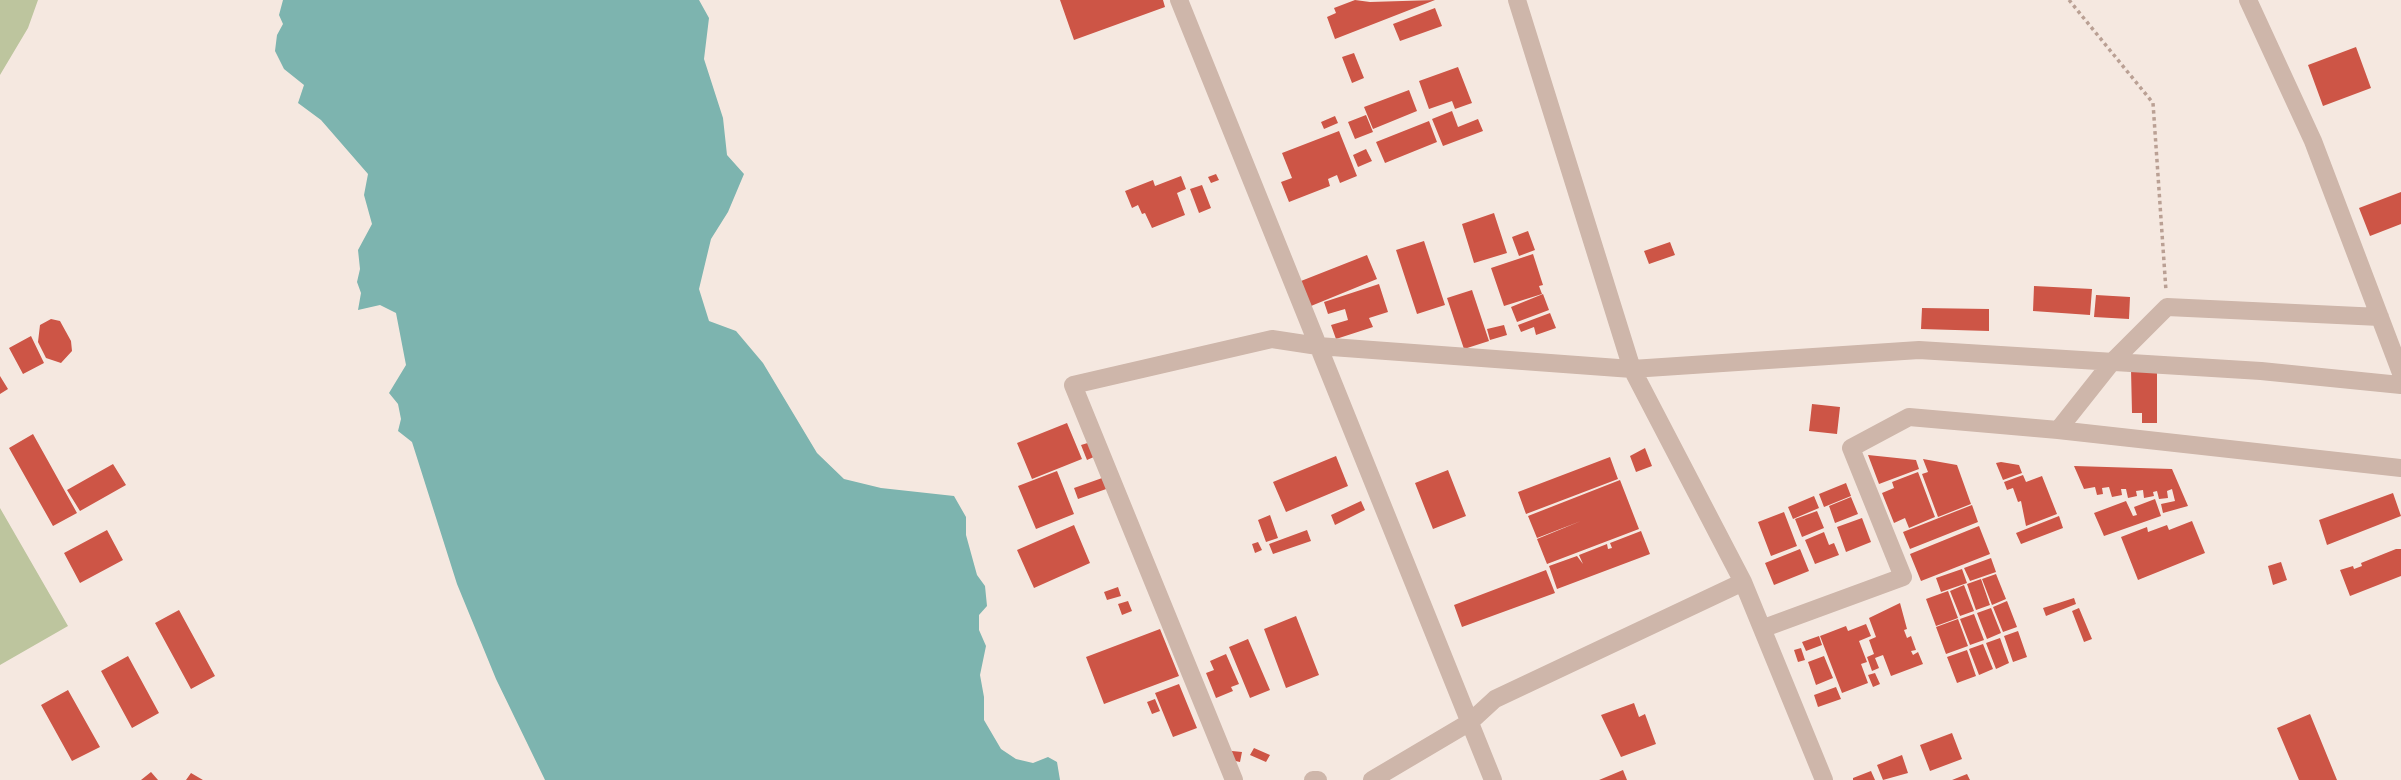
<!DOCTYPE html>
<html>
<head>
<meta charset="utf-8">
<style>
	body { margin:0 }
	canvas { display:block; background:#f5e8e0 }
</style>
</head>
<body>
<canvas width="2401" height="780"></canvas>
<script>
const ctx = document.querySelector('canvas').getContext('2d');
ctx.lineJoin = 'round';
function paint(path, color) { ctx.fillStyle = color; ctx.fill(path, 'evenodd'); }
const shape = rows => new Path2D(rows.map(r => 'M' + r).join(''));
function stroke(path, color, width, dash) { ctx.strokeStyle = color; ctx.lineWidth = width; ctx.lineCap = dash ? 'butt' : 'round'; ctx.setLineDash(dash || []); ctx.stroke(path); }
const green = shape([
	[0,0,38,0,28,28,0,75],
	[0,508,68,626,0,665]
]);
const water = shape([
	[283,0,699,0,709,18,704,59,723,118,727,155,744,174,728,212,711,239,699,289,709,321,736,331,763,363,817,453,844,479,881,488,954,496,966,517,966,535,977,575,985,586,987,606,979,615,979,630,986,646,980,675,984,697,984,720,1001,749,1016,759,1033,763,1048,757,1057,762,1060,780,545,780,496,679,457,584,412,442,398,431,401,419,398,404,389,393,406,365,396,313,380,305,358,310,361,293,357,282,360,269,358,250,372,224,364,195,368,174,321,120,298,103,304,85,284,69,275,51,277,35,283,24,279,15]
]);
const building = shape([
	[1060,0,1163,0,1165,7,1074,40],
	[1355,0,1370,2,1435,0,1335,39,1327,17,1336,13,1334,8],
	[1435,8,1442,26,1400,41,1393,24],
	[2356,47,2371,88,2323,106,2308,65],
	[1354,53,1364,78,1352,83,1342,57],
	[1458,67,1472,103,1455,109,1452,101,1429,109,1419,81],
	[1409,90,1417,111,1373,129,1364,107],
	[1452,111,1458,127,1478,119,1483,131,1443,146,1432,119],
	[1366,115,1373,132,1355,139,1348,122],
	[1335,116,1338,123,1324,129,1321,122],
	[1429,121,1437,142,1385,163,1376,142],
	[1339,131,1357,176,1340,183,1337,175,1328,179,1330,186,1289,202,1281,182,1292,178,1282,153],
	[1366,149,1372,161,1358,167,1353,155],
	[1216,174,1219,180,1211,183,1208,177],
	[1181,176,1186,189,1177,193,1185,215,1152,228,1145,213,1142,214,1138,205,1132,208,1125,191,1153,180,1155,186],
	[1202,185,1211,208,1199,213,1190,189],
	[2401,192,2401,224,2370,236,2359,208],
	[1494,213,1507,253,1474,263,1462,224],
	[1528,231,1535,250,1519,256,1512,237],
	[1424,241,1445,305,1417,314,1396,250],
	[1670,242,1675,255,1649,264,1644,251],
	[1533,254,1543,285,1539,286,1542,294,1504,306,1491,268],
	[1367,255,1377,279,1311,306,1301,281],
	[1379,284,1388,312,1369,318,1373,327,1336,339,1331,325,1348,320,1345,309,1328,314,1324,302],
	[2034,286,2092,289,2090,315,2033,311],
	[1472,290,1489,341,1464,349,1447,298],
	[1543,294,1549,310,1517,322,1511,307],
	[2096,295,2130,297,2129,319,2094,317],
	[1922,308,1989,309,1989,331,1921,329],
	[1550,313,1556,328,1536,335,1534,327,1521,332,1518,325],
	[51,319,60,321,71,341,72,351,61,363,46,358,38,342,40,325],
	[1504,325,1507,335,1490,340,1487,329],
	[31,336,44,363,23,374,9,348],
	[2131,369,2157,369,2157,423,2142,423,2142,413,2132,413],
	[0,376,8,389,0,394],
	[1812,404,1840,407,1837,434,1809,431],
	[1067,423,1082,459,1032,479,1017,443],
	[33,434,77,513,53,526,9,448],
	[1091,442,1096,456,1087,460,1081,445],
	[1645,448,1652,466,1636,472,1630,456],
	[1868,455,1916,460,1919,469,1879,484],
	[1336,456,1348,486,1286,512,1273,482],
	[1610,457,1618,479,1526,514,1518,492],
	[1923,459,1957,465,1971,504,1938,517,1922,474,1928,472],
	[2001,462,2019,465,2022,473,2003,480,1996,463],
	[113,464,126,485,80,511,67,490],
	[2074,466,2172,469,2188,506,2163,513,2161,504,2175,501,2172,489,2167,491,2168,498,2159,499,2157,491,2153,492,2154,496,2144,498,2143,490,2136,491,2137,496,2128,498,2126,489,2121,489,2122,495,2112,497,2109,487,2102,488,2103,494,2097,495,2095,487,2084,489],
	[1448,470,1466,516,1433,529,1415,483],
	[1057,471,1074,514,1036,529,1018,486],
	[1918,472,1935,517,1909,528,1905,518,1894,523,1882,493,1894,488,1892,482],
	[2023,475,2026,482,2042,476,2057,514,2026,526,2021,501,2018,502,2013,488,2007,490,2004,482],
	[1105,477,1109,488,1078,499,1074,488],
	[1620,480,1639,529,1547,564,1537,539,1581,521,1537,538,1528,516],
	[1846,483,1851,496,1824,507,1819,494],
	[2393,493,2401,516,2327,545,2319,520],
	[1814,496,1819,508,1793,519,1788,507],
	[1851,497,1858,514,1835,523,1829,506],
	[2155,499,2161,516,2104,536,2094,513,2126,501,2133,516,2137,515,2134,507],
	[1361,501,1365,510,1335,525,1331,515],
	[1972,505,1978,522,1910,549,1903,532],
	[1817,511,1824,528,1802,537,1795,519],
	[1784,512,1797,546,1771,556,1758,522],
	[1270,515,1278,538,1266,542,1258,520],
	[2059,516,2063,528,2021,544,2016,533],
	[1862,518,1871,542,1846,552,1837,527],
	[2192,521,2205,553,2138,580,2121,537,2147,527,2148,532,2167,525,2169,530],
	[1074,525,1090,563,1034,588,1017,550],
	[1979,526,1990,554,1921,581,1910,554],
	[107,530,123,560,80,583,64,553],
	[1307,530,1311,541,1273,554,1269,544],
	[1641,531,1650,554,1557,589,1549,566,1577,556,1583,564,1579,555,1607,544,1608,549,1612,548,1610,543],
	[1824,532,1829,545,1834,543,1839,555,1815,564,1805,540],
	[1258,542,1262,550,1255,553,1252,544],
	[1800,549,1809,571,1774,585,1765,563],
	[2396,549,2401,549,2401,576,2350,596,2340,570,2353,566,2354,569,2362,566,2361,563],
	[1991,558,1996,572,1970,581,1964,568],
	[2281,562,2287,580,2273,585,2268,566],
	[1962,569,1967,583,1941,592,1936,578],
	[1546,570,1555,593,1462,627,1454,605],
	[1996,574,2006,599,1992,605,1982,579],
	[1981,579,1990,605,1976,610,1967,584],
	[1964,585,1974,611,1960,616,1950,591],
	[1118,587,1121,596,1107,600,1104,592],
	[1948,591,1958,618,1936,626,1926,599],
	[2074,598,2076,604,2046,616,2043,608],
	[1128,601,1132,611,1122,615,1118,604],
	[2007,601,2017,627,2003,632,1993,607],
	[1900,603,1907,629,1904,630,1907,638,1911,636,1916,650,1911,651,1913,655,1918,652,1923,664,1891,676,1883,655,1875,658,1879,668,1872,671,1867,657,1874,654,1869,640,1876,637,1869,618],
	[1991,608,2001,633,1987,639,1977,613],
	[2079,608,2092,639,2084,642,2072,611],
	[179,610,215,676,191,689,155,623],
	[1974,614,1984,640,1970,645,1960,619],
	[1296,616,1319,675,1286,688,1264,629],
	[1958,619,1968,646,1946,654,1936,627],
	[1866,624,1871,636,1859,641,1867,662,1861,664,1868,683,1842,693,1820,636,1846,626,1848,631],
	[1160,629,1179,676,1104,704,1086,657],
	[2018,631,2027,657,2013,662,2004,636],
	[1819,636,1822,645,1806,651,1802,642],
	[2000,638,2009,663,1996,669,1986,643],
	[1248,639,1270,690,1250,698,1229,647],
	[1983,644,1993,669,1979,675,1969,649],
	[1801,648,1805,660,1798,662,1794,650],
	[1967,650,1976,676,1957,683,1947,657],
	[1226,654,1239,684,1231,687,1233,691,1216,698,1206,673,1214,670,1210,661],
	[128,656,159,713,132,728,101,671],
	[1824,656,1833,678,1816,685,1808,662],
	[1875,673,1880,684,1873,687,1868,675],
	[1179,684,1197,728,1173,737,1155,693],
	[1836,687,1841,699,1818,707,1814,695],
	[68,690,100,747,72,761,41,705],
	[1155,699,1160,711,1152,714,1147,702],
	[1634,703,1639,717,1645,714,1656,744,1621,757,1601,715],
	[2310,714,2337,780,2299,780,2277,728],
	[1952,733,1962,759,1930,771,1920,745],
	[1254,748,1270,755,1266,762,1250,755],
	[1232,751,1242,752,1240,762,1231,760],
	[1902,755,1908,773,1883,780,1877,765],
	[1623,770,1627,780,1599,780],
	[1871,771,1875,780,1853,780,1853,778],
	[151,772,158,780,141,780],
	[191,773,203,780,186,780],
	[1967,774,1970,780,1952,780]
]);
const path = shape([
	[2069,0,2153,103,2166,291]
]);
const minor = shape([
	[1179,0,1493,780],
	[1517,0,1632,369,1743,582,1824,780],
	[2248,0,2313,141,2401,373],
	[2058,430,2112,362,2167,307,2380,317],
	[1764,628,1903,577,1851,448,1909,417,2058,430,2401,468],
	[1234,780,1073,385,1272,339,1318,346,1632,369,1919,350,2261,371,2401,385],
	[1313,780,1318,780],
	[1372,780,1470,722,1495,699,1743,582]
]);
paint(green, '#bdc59e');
paint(water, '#7db4af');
paint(building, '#cd5546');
stroke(path, '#baa094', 3.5, [3.5, 3.5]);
stroke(minor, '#ceb6aa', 18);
</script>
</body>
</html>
